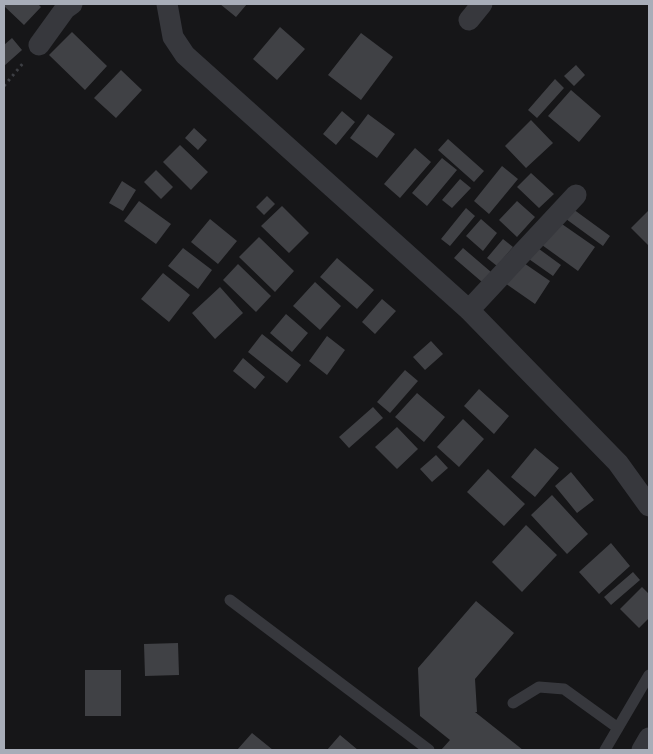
<!DOCTYPE html>
<html>
<head>
<meta charset="utf-8">
<style>
	body { margin:0 }
	#map { position:relative; width:653px; height:754px; overflow:hidden; background:#161618; font-family:Roboto,sans-serif }
	canvas { display:block }
	.frame { position:absolute; inset:0; border:5px solid #a8adb8; pointer-events:none }
</style>
</head>
<body>
<div id="map">
<canvas width="653" height="754"></canvas>
<div class="frame"></div>
</div>
<script>
const ctx = document.querySelector('canvas').getContext('2d');
ctx.lineJoin = 'round';
function paint(path, color) { ctx.fillStyle = color; ctx.fill(path, 'evenodd'); }
const shape = rows => new Path2D(rows.map(r => 'M' + r).join(''));
function stroke(path, color, width, dash) { ctx.strokeStyle = color; ctx.lineWidth = width; ctx.lineCap = dash ? 'butt' : 'round'; ctx.setLineDash(dash || []); ctx.stroke(path); }
const building = shape([
	[4,4,38,4,41,7,24,25,4,6],
	[220,4,247,4,236,17],
	[280,27,305,49,277,80,253,59],
	[72,32,107,66,85,90,49,55],
	[361,33,393,57,361,100,328,75],
	[12,38,22,50,4,66,4,45],
	[576,65,585,75,574,86,564,76],
	[121,70,142,90,116,118,94,98],
	[555,79,564,88,537,118,528,110],
	[571,90,601,116,579,142,548,116],
	[342,111,355,122,336,145,323,134],
	[368,114,395,134,377,158,350,138],
	[531,120,553,143,526,168,505,146],
	[194,128,207,140,198,150,185,138],
	[448,139,484,171,474,182,438,150],
	[180,145,208,172,191,190,163,162],
	[415,148,431,162,400,198,384,184],
	[442,158,457,170,427,206,412,193],
	[502,166,518,179,489,214,474,201],
	[156,170,173,187,161,199,144,182],
	[531,173,554,194,539,208,517,187],
	[460,179,471,188,452,208,442,200],
	[122,181,136,190,123,211,109,203],
	[267,196,275,204,264,215,256,207],
	[139,201,171,224,156,244,124,221],
	[517,201,535,217,517,237,499,220],
	[282,206,309,233,289,253,261,226],
	[466,208,475,216,450,246,441,239],
	[573,209,610,236,603,246,566,219],
	[649,210,649,246,631,228],
	[210,219,237,241,218,264,191,242],
	[481,219,497,233,483,251,466,236],
	[559,222,595,247,578,271,542,245],
	[259,237,294,271,275,292,239,257],
	[503,239,513,247,497,266,487,258],
	[535,246,561,265,553,276,526,257],
	[183,248,212,270,198,289,168,266],
	[463,248,491,272,482,282,454,258],
	[337,258,374,290,357,309,320,277],
	[518,259,550,281,535,304,502,281],
	[238,264,271,296,256,312,223,280],
	[163,273,190,295,169,322,141,299],
	[315,282,341,306,320,330,293,306],
	[220,287,243,313,215,339,192,313],
	[382,299,396,311,375,334,362,322],
	[286,314,308,333,292,352,270,333],
	[262,334,301,365,287,383,248,352],
	[327,336,345,350,327,375,309,361],
	[431,341,443,354,425,370,413,357],
	[243,358,265,377,255,389,233,371],
	[405,370,418,381,390,413,377,402],
	[479,389,509,416,494,434,464,406],
	[417,393,445,417,424,442,395,417],
	[373,407,383,418,349,448,339,437],
	[463,419,484,439,459,467,437,447],
	[397,427,418,449,397,469,375,447],
	[535,448,559,468,535,497,511,477],
	[436,455,448,468,432,482,420,469],
	[488,469,525,504,504,526,467,492],
	[571,472,594,500,577,513,555,486],
	[552,495,588,534,567,554,531,515],
	[526,525,557,555,522,592,492,562],
	[611,543,630,566,599,594,579,572],
	[633,572,640,580,611,605,604,597],
	[642,587,649,594,649,618,639,628,620,609],
	[476,601,514,633,475,679,477,712,475,712,523,750,441,750,450,740,420,716,418,668],
	[178,643,179,675,145,676,144,644],
	[85,670,121,670,121,716,85,716],
	[252,733,273,750,237,750],
	[340,735,358,750,327,750]
]);
const path = shape([
	[4,86,24,62]
]);
const service = shape([
	[230,600,429,750],
	[513,703,539,687,564,689,618,728],
	[605,750,649,675]
]);
const minor = shape([
	[167,4,173,37,185,55,469,310,618,463,649,506],
	[469,20,482,4],
	[39,45,65,9,72,4],
	[469,310,576,195],
	[642,750,649,738]
]);
paint(building, '#404145');
stroke(path, '#3d3f44', 3, [2.5, 4]);
stroke(service, '#37383d', 11);
stroke(minor, '#37383d', 21);
</script>
</body>
</html>
